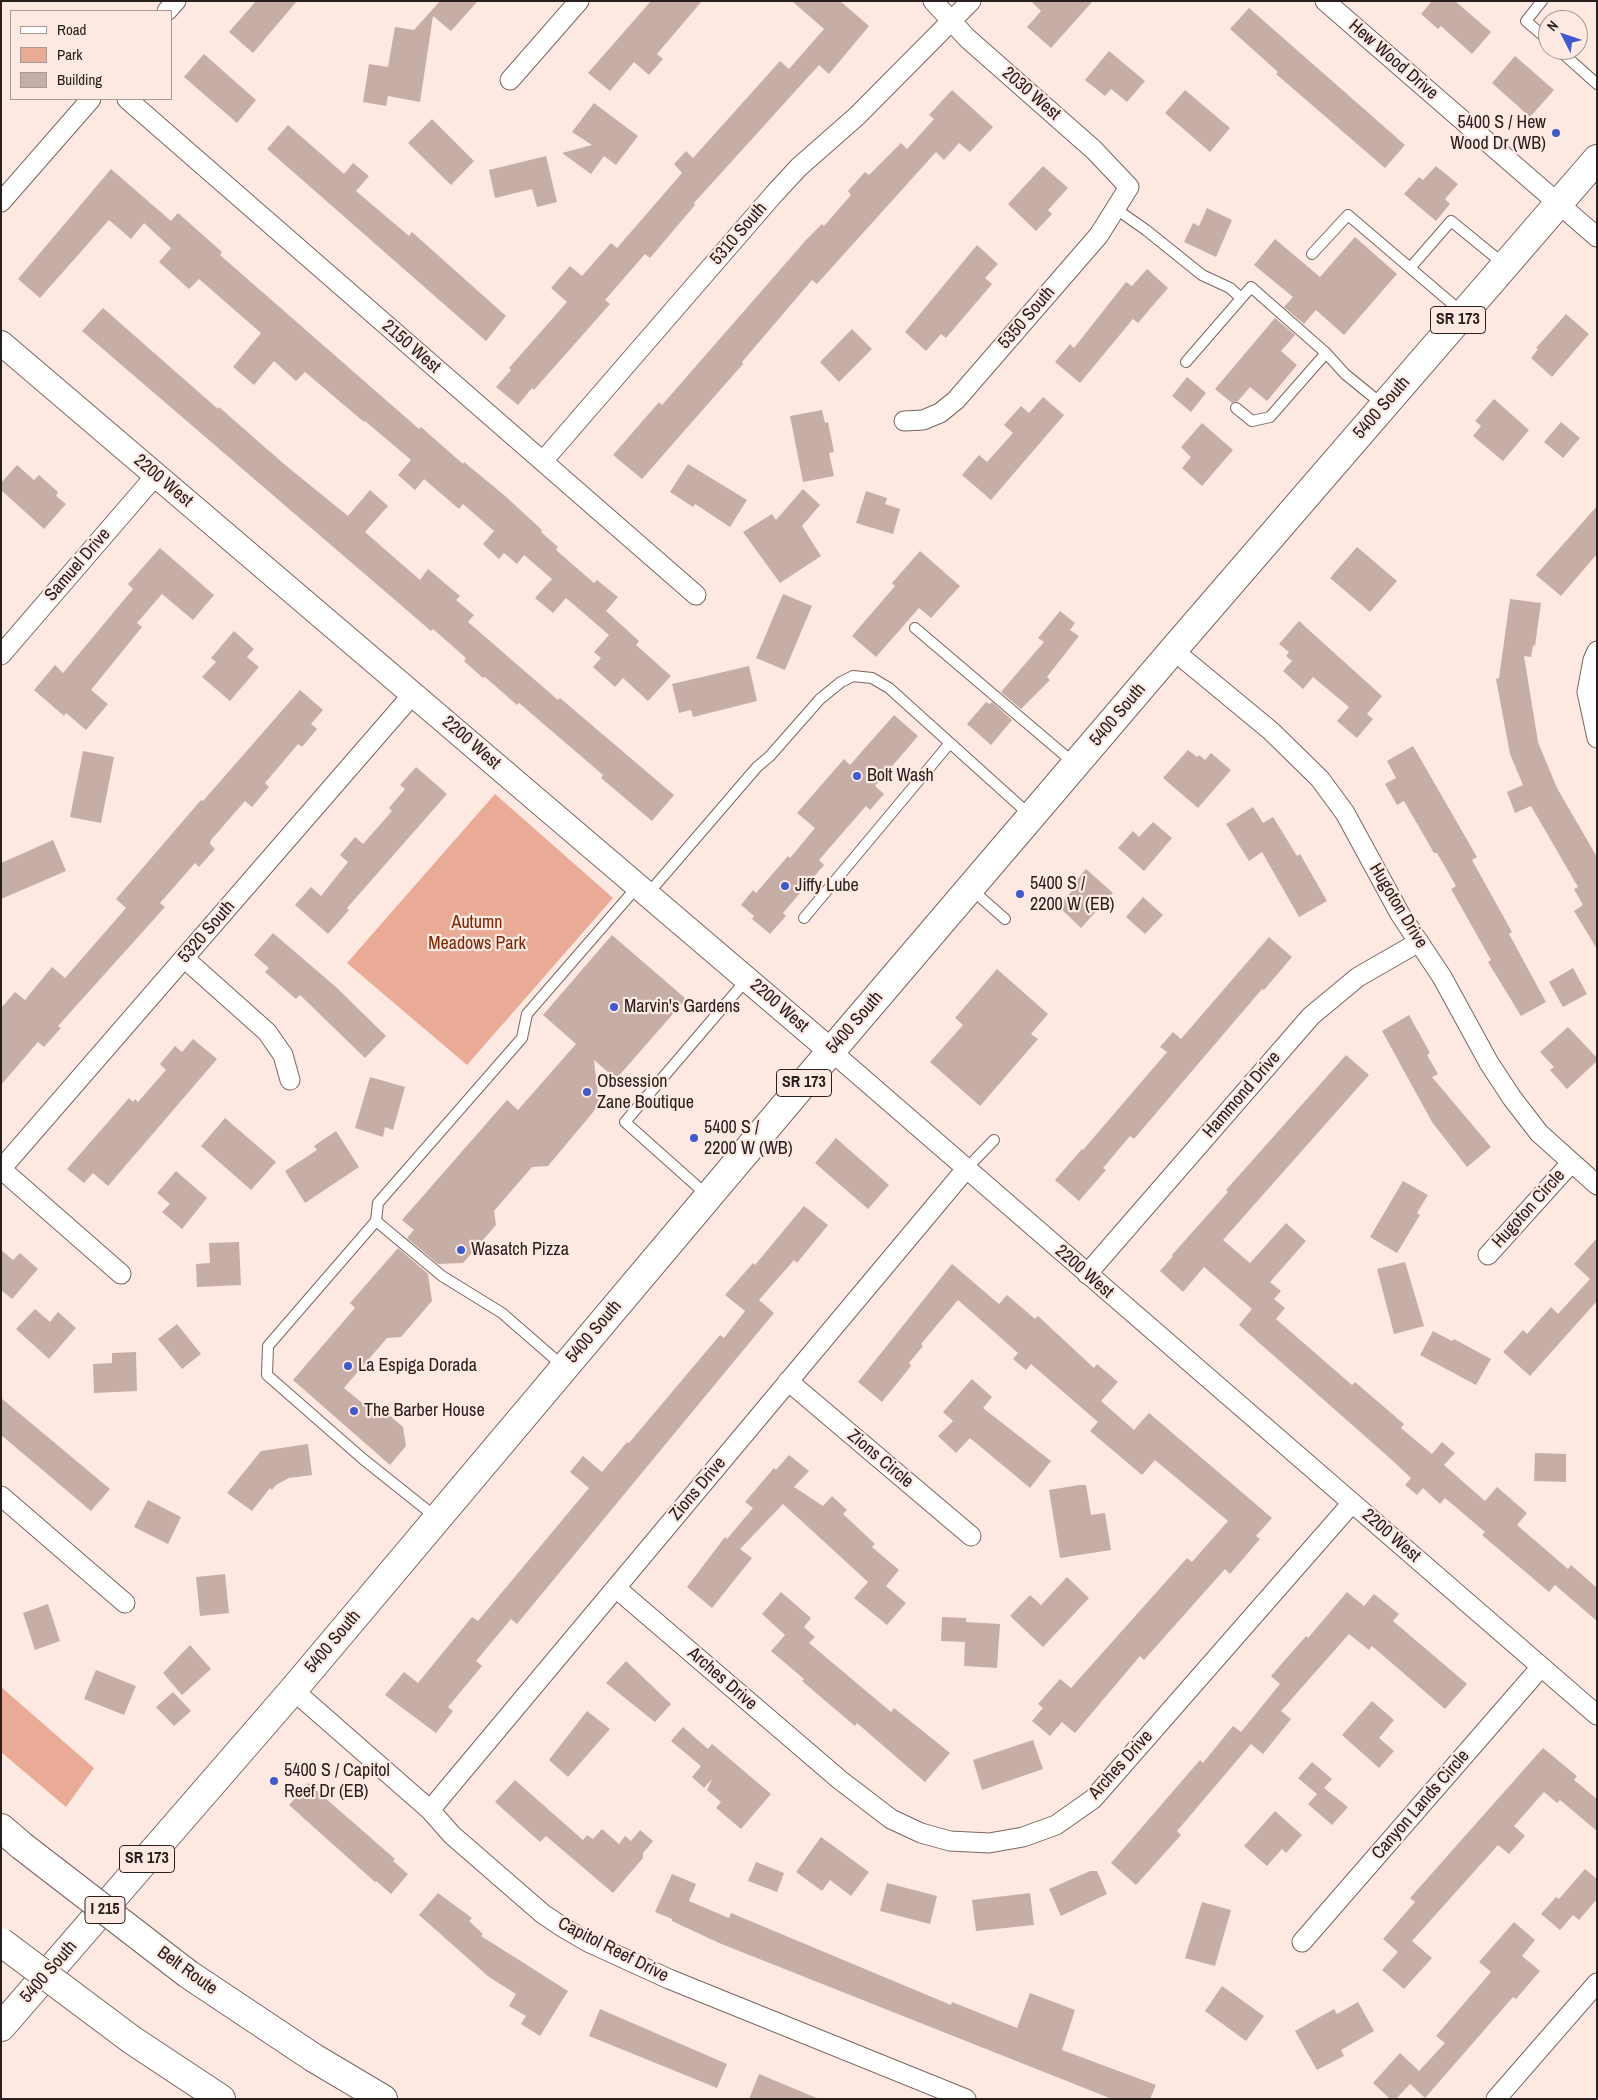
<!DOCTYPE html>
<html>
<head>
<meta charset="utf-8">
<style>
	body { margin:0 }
	#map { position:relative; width:1598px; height:2100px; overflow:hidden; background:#fde9e2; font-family:"Archivo Narrow",sans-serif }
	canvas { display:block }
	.frame { position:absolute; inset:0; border:2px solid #29201d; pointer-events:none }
	.legend { position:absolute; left:10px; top:10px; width:162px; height:90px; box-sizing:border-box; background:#fde9e2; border:1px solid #a89993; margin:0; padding:6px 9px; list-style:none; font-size:15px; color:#29201d }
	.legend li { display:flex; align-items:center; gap:10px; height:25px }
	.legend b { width:25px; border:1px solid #a89993 }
	.north { position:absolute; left:1538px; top:10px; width:50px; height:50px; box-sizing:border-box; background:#fde9e2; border:1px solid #a89993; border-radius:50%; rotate:311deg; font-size:14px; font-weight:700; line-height:20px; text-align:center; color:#29201d }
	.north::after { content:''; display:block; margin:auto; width:18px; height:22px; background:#405acd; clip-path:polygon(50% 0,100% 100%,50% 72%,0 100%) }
</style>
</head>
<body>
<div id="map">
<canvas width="1598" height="2100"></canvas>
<div class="frame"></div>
<ul class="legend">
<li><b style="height:6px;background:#fff"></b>Road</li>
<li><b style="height:14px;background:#e9ab95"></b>Park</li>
<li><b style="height:14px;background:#c6aea7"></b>Building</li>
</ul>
<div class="north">N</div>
</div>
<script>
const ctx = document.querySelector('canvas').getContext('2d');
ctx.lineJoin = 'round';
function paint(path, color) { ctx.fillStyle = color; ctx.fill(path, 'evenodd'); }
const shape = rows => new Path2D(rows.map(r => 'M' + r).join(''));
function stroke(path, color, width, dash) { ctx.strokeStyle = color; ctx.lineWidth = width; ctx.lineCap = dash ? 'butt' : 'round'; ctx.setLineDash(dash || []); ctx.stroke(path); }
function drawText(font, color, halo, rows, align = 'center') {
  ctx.font = font + ' "Archivo Narrow",sans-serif'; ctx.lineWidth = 4.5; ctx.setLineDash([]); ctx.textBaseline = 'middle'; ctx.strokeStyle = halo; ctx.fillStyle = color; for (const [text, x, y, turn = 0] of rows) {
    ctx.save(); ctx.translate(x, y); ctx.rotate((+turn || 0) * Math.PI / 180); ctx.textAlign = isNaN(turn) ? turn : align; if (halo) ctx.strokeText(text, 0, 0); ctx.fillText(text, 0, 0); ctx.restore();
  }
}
const green = shape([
	[495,794,613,898,467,1065,347,963],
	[1,1687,94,1768,66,1807,1,1752]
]);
const building = shape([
	[256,1,297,1,253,53,229,32],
	[440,1,478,1,451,31,433,16,420,102,388,96,386,106,363,102,369,64,388,67,395,27,414,30],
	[651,1,702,1,657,54,663,59,649,75,634,62,610,91,588,73],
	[792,1,840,1,869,26,829,74,819,65,694,203,695,205,650,258,645,254,605,300,610,304,534,390,532,388,518,405,496,387,511,370,509,368,567,302,551,288,570,266,582,276,611,243,617,248,682,173,674,164,686,151,693,158,780,61,789,69,824,29],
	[1031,1,1093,1,1051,48,1027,27,1041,11],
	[1432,1,1455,1,1491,32,1472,54,1441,26,1438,29,1421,14],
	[1249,8,1405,145,1385,168,1276,74,1278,72,1230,29],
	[1109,51,1145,81,1127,102,1111,89,1105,96,1085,80],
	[204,54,256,100,237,123,184,77],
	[1515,56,1554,90,1530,117,1492,83],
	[952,90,993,127,970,152,959,143,944,160,936,152,817,284,812,280,742,362,743,364,642,479,613,455,659,402,662,405,806,240,822,224,824,226,851,195,848,191,865,172,869,175,901,143,907,149,934,119,929,115],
	[1185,90,1230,128,1210,152,1165,113],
	[594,103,638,136,616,165,604,156,591,174,562,153,592,145,572,132],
	[432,119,474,161,451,185,408,143],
	[288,125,344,174,353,163,369,176,356,191,409,236,412,232,506,316,486,341,267,149],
	[546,156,557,202,537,207,532,189,495,198,489,170],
	[1043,166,1068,188,1048,210,1052,214,1036,231,1008,204],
	[1436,166,1458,184,1445,199,1450,204,1436,221,1404,194,1419,177,1423,180],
	[111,169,171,221,178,213,222,252,220,255,419,429,421,427,463,464,464,462,504,495,542,530,541,532,558,547,556,550,594,583,597,580,618,597,606,611,639,641,636,645,671,676,648,701,623,678,615,687,593,667,601,658,594,652,609,635,566,598,553,613,535,598,552,579,524,555,517,564,504,553,499,559,483,544,494,531,463,504,459,509,424,479,415,490,398,475,411,460,365,421,364,422,305,372,296,381,274,361,254,385,233,367,261,333,199,279,189,289,159,262,171,248,144,223,131,239,109,220,40,298,18,279],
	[1207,208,1232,220,1216,257,1184,242,1193,223,1199,226],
	[1355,237,1397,274,1344,335,1316,310,1304,324,1284,307,1293,297,1254,265,1275,239,1320,277],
	[977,245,998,264,985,278,992,284,946,338,941,334,926,351,905,332],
	[1147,269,1168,288,1138,323,1133,319,1080,383,1055,362,1070,344,1074,348,1126,282,1132,286],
	[103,308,218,409,219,407,284,464,348,516,370,490,388,506,365,532,420,580,428,569,460,596,456,600,474,615,468,622,558,700,560,698,674,795,652,821,601,778,603,775,519,703,517,705,485,677,483,678,464,661,466,658,433,629,431,631,82,331],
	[1566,314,1589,334,1552,377,1531,358,1538,349,1536,348],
	[1275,318,1295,335,1281,351,1297,365,1267,401,1250,387,1238,401,1232,403,1215,389],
	[852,329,872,349,839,382,820,362],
	[1187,377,1206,393,1191,412,1172,396],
	[1043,397,1064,415,991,500,962,475,979,455,987,462,1013,433,1004,425,1021,406,1029,413],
	[1494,399,1529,430,1503,461,1473,436,1481,426,1475,421],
	[822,410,825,423,828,422,834,452,829,453,834,476,803,482,790,416],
	[1561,422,1580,438,1563,458,1544,442],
	[1202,423,1233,450,1202,486,1182,468,1191,457,1181,447],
	[688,464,747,500,730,527,695,504,693,507,670,492],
	[17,465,34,480,39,475,58,492,56,496,66,504,44,529,1,490,1,483],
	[803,489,820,505,802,526,821,556,780,583,743,532,772,514,776,520],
	[866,491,887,498,885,504,900,509,893,534,856,523],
	[1597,506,1597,554,1561,596,1536,575],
	[1357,547,1397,581,1370,612,1330,578],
	[160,548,214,595,193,620,162,594,137,623,142,627,91,690,108,704,86,730,66,713,64,716,34,690,55,665,63,673,133,589,128,584],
	[920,551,960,586,931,618,919,608,876,657,852,636,895,586,892,583],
	[783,594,812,606,785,670,756,658],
	[1510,599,1541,603,1535,646,1533,645,1531,657,1524,656,1538,742,1557,788,1597,857,1597,949,1574,911,1583,905,1574,889,1578,887,1531,806,1515,813,1507,792,1523,785,1510,754,1496,679,1499,678],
	[1060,611,1075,623,1070,630,1079,636,1047,677,1050,680,1021,709,1001,692,1044,642,1038,638],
	[1299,621,1382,696,1367,714,1373,719,1357,738,1337,721,1349,707,1313,677,1303,689,1283,671,1292,661,1286,656,1289,652,1279,644],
	[234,631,254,649,247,657,259,667,230,701,202,677,216,662,211,658],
	[749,666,757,701,693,717,691,710,679,713,672,684],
	[300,690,323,710,311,724,317,729,302,747,298,744,265,783,269,787,252,807,245,801,211,840,210,844,215,849,199,867,195,863,160,903,165,907,58,1026,61,1028,44,1047,38,1042,1,1085,1,1008,15,992,25,1000,52,967,65,978,126,908,116,899,201,800,203,801],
	[986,702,990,704,992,702,1012,720,991,745,967,724],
	[894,715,918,736,875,786,884,794,870,810,866,806,819,860,824,865,783,913,786,916,770,934,752,919,754,916,741,905,753,890,756,893,788,856,790,858,815,828,797,813,844,759,850,765],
	[1413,746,1477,857,1472,860,1512,932,1509,934,1546,1002,1521,1016,1488,962,1491,960,1451,889,1456,886,1437,853,1434,853,1404,801,1397,805,1385,784,1396,778,1387,761],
	[1188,750,1197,757,1199,755,1205,760,1211,753,1231,770,1198,808,1163,778],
	[83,751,114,757,101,823,70,817],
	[416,767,447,794,347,908,349,910,328,934,295,905,311,887,321,896,348,862,340,855,355,837,363,844,392,811,389,808,405,789,400,785],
	[1253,807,1263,823,1273,817,1297,856,1300,854,1327,901,1299,917,1262,852,1249,861,1226,824],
	[1153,822,1172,838,1144,871,1118,848,1133,831,1139,837],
	[53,840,66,871,1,899,1,863],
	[1086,869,1113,893,1081,928,1058,906,1072,891,1069,889],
	[1143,897,1163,915,1145,934,1126,917],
	[273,933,336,987,386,1036,365,1058,300,995,296,999,265,972,269,968,254,955],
	[612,935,686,999,616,1079,594,1060,599,1105,548,1166,532,1167,494,1211,496,1225,463,1263,438,1264,407,1238,414,1230,402,1220,507,1100,518,1110,576,1044,543,1015],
	[1269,937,1292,957,1264,990,1262,989,1134,1139,1130,1136,1103,1168,1106,1170,1079,1201,1055,1180,1082,1149,1083,1150,1167,1052,1160,1047,1173,1032,1181,1039],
	[1573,968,1587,994,1563,1007,1549,982],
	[997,969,1048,1014,1031,1034,1038,1039,980,1106,930,1062,963,1025,955,1018],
	[1409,1015,1430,1053,1427,1055,1438,1074,1432,1077,1491,1147,1467,1167,1432,1122,1382,1031],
	[1568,1027,1597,1058,1597,1061,1567,1089,1550,1070,1554,1067,1540,1052],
	[193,1039,217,1059,108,1186,93,1173,84,1183,67,1169,129,1098,133,1102,135,1099,138,1102,166,1070,160,1064,175,1046,182,1052],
	[1346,1055,1369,1075,1223,1240,1250,1263,1286,1223,1306,1241,1270,1282,1281,1291,1274,1299,1285,1308,1276,1319,1352,1385,1355,1382,1404,1424,1401,1428,1432,1454,1442,1442,1455,1453,1444,1465,1485,1501,1497,1487,1527,1513,1517,1525,1568,1569,1571,1565,1597,1588,1597,1621,1555,1585,1549,1592,1482,1535,1485,1532,1445,1498,1440,1504,1423,1488,1417,1495,1405,1485,1411,1478,1393,1461,1239,1325,1252,1309,1204,1267,1183,1292,1160,1271,1173,1256,1172,1255,1228,1192,1226,1190],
	[370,1077,405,1087,393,1130,385,1127,383,1137,355,1128],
	[225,1118,276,1162,251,1190,201,1146],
	[336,1131,359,1167,305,1203,285,1171,317,1150,314,1146],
	[836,1138,889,1185,868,1209,815,1163],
	[176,1171,207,1198,182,1229,162,1212,170,1204,157,1193],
	[1403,1181,1428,1195,1417,1213,1420,1215,1397,1253,1370,1237],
	[804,1206,828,1225,797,1263,794,1260,759,1300,774,1313,517,1624,511,1619,476,1661,482,1666,448,1707,453,1711,436,1733,385,1695,404,1672,418,1683,472,1617,478,1621,589,1488,570,1472,583,1456,602,1472,627,1442,629,1443,720,1335,724,1338,745,1311,725,1295,753,1263,755,1265],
	[1597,1238,1597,1301,1530,1376,1503,1352,1523,1330,1527,1334,1551,1307,1558,1314,1590,1279,1574,1264],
	[239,1242,241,1285,197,1287,196,1264,210,1263,209,1243],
	[398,1248,428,1274,432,1301,401,1337,387,1338,344,1388,377,1415,389,1415,403,1427,406,1446,390,1465,293,1380,355,1308,350,1303],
	[1,1250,13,1260,20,1253,38,1269,12,1299,1,1290],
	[1405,1262,1424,1326,1394,1334,1377,1269],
	[952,1264,999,1304,1007,1295,1035,1319,1038,1316,1094,1368,1097,1364,1118,1382,1101,1401,1134,1430,1149,1413,1272,1518,1256,1536,1260,1539,1230,1574,1225,1569,1144,1660,1140,1656,1075,1733,1062,1722,1050,1736,1032,1721,1043,1708,1038,1704,1060,1679,1071,1688,1187,1558,1192,1562,1228,1521,1155,1460,1142,1475,1090,1431,1098,1422,1031,1364,1026,1370,1013,1359,1018,1353,958,1300,921,1344,923,1346,909,1363,911,1366,882,1402,858,1382],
	[35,1309,50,1322,58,1312,76,1328,49,1359,16,1329],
	[177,1324,201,1354,182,1369,158,1339],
	[1433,1331,1452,1341,1454,1339,1491,1359,1476,1385,1420,1355],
	[136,1352,137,1391,94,1393,93,1364,112,1363,112,1353],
	[972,1379,992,1397,983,1408,1051,1461,1030,1488,970,1438,956,1453,938,1436,953,1421,943,1412],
	[1,1398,110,1489,91,1511,1,1435],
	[308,1444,312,1475,289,1478,276,1485,272,1490,270,1488,252,1511,227,1493,261,1451],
	[1535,1453,1566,1454,1566,1482,1534,1481],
	[789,1455,809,1471,794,1487,823,1506,832,1496,847,1510,843,1514,875,1544,872,1547,899,1570,886,1586,906,1603,887,1625,854,1598,868,1582,783,1504,740,1549,752,1558,712,1608,687,1587,725,1537,727,1539,753,1508,745,1502,774,1468,776,1470],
	[1079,1485,1086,1485,1091,1515,1105,1513,1111,1550,1060,1558,1049,1490],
	[148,1500,181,1517,168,1544,134,1527],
	[225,1574,229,1613,200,1616,196,1577],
	[1067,1577,1089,1598,1043,1647,1010,1616,1030,1595,1041,1605],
	[781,1592,811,1618,804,1627,815,1637,809,1643,891,1712,894,1708,950,1753,925,1782,857,1723,855,1726,802,1681,804,1679,771,1651,785,1635,762,1614],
	[1347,1592,1364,1606,1374,1594,1399,1614,1393,1621,1467,1684,1445,1709,1372,1646,1369,1650,1349,1634,1281,1711,1291,1719,1263,1754,1251,1744,1177,1831,1181,1835,1136,1885,1111,1863,1200,1760,1203,1763,1233,1726,1241,1732,1280,1684,1271,1676,1306,1636,1308,1638],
	[48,1604,60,1641,35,1650,23,1613],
	[942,1617,966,1618,966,1622,1000,1624,997,1668,964,1666,965,1642,941,1641],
	[190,1645,211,1669,182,1695,163,1673],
	[626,1661,671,1704,655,1722,606,1683],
	[96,1670,136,1686,124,1715,84,1699],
	[173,1692,191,1711,174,1726,156,1707],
	[1372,1701,1394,1720,1379,1738,1394,1751,1379,1768,1342,1735],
	[587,1711,610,1729,568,1777,549,1760],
	[683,1727,708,1749,712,1744,771,1794,741,1829,716,1808,721,1802,707,1790,712,1779,704,1788,692,1777,701,1766,671,1741],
	[1033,1740,1043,1769,982,1790,973,1760],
	[1543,1748,1577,1776,1574,1780,1597,1799,1597,1831,1560,1800,1557,1803,1544,1792,1514,1826,1525,1836,1509,1854,1498,1845,1412,1941,1432,1958,1404,1989,1382,1970,1398,1952,1383,1939,1415,1902,1410,1898],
	[1312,1762,1332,1779,1324,1788,1348,1807,1332,1825,1308,1804,1317,1794,1298,1778],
	[515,1780,583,1840,587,1835,593,1839,602,1829,619,1844,625,1836,631,1841,640,1830,653,1841,643,1853,643,1858,613,1893,546,1836,540,1842,495,1802],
	[308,1783,395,1859,393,1861,408,1874,391,1894,376,1881,375,1882,289,1805],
	[1275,1811,1302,1835,1286,1853,1282,1849,1267,1866,1244,1846],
	[821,1837,869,1872,851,1896,830,1880,822,1891,796,1872],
	[756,1862,784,1873,777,1892,748,1881],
	[1585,1869,1597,1879,1597,1899,1579,1920,1573,1915,1560,1930,1541,1914,1556,1897,1559,1899],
	[1090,1871,1097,1871,1107,1894,1061,1916,1049,1889],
	[672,1874,696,1884,689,1901,729,1918,731,1913,951,2005,952,2002,1017,2028,1030,1993,1075,2010,1062,2050,1156,2085,1150,2099,1112,2099,719,1943,672,1921,672,1919,655,1912],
	[887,1883,937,1896,930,1924,880,1911],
	[438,1893,472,1918,469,1921,483,1934,481,1936,568,1991,540,2036,521,2024,526,2016,509,2006,516,1994,489,1977,419,1915],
	[1030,1893,1034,1925,976,1931,972,1900],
	[1202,1902,1231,1910,1215,1966,1185,1958],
	[1514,1922,1535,1940,1522,1956,1540,1971,1516,1999,1513,1997,1425,2098,1410,2084,1396,2099,1390,2099,1373,2083,1400,2053,1419,2071,1445,2043,1436,2036,1491,1972,1479,1962],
	[1222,1986,1264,2016,1246,2041,1205,2011],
	[1358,2002,1374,2031,1341,2050,1344,2056,1317,2070,1295,2031,1334,2009,1337,2014],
	[600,2009,727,2064,717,2088,589,2036],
	[759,2074,819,2099,749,2099]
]);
const service = shape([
	[1542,1,1526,21,1548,40],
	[1559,50,1597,84],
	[1116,209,1146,230,1202,275,1230,288,1241,298],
	[1312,254,1348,215,1463,313],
	[1411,267,1451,221,1505,265],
	[1186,362,1251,287,1326,353,1345,374,1383,405],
	[1236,408,1252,421,1270,417,1326,353],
	[915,628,1075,764],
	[971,889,1005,919],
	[647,895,757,767,770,756,820,699,841,682,853,676,872,678,889,688,1031,816],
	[804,918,950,743],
	[966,1169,994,1140],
	[708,1196,625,1122,747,979],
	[376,1221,442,1276,502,1313,564,1367],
	[437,1518,363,1459,267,1375,268,1346,376,1221,378,1203,522,1038,527,1014,637,887]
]);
const minor = shape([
	[1325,1,1597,237],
	[167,11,176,1],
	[510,80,579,1],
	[127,99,696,595],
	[1,202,91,99],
	[904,421,923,420,940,413,956,400,1099,235,1129,187,1094,150,967,38,933,1],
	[543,461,774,194,799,167,857,116,971,1],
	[1173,650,1271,731,1320,779,1345,813,1400,914,1442,977,1489,1063,1512,1098,1539,1133,1597,1185],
	[1597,651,1593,660,1587,692,1597,738],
	[1,655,156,475],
	[184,958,267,1032,283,1055,290,1080],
	[831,1051,1597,1715],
	[1,1169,413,694],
	[1,1169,121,1274],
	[1488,1255,1571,1163],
	[1087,1274,1311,1016,1358,977,1419,942],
	[788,1381,971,1536],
	[1,1496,125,1603],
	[616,1588,840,1780,891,1819,921,1833,950,1841,989,1843,1023,1837,1056,1825,1093,1799,1352,1503],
	[293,1690,430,1810,452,1835,543,1914,564,1928,588,1942,669,1979,966,2099],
	[430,1810,966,1169],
	[1302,1942,1541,1667],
	[1496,2099,1597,1983]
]);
const tertiary = shape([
	[1,343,831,1051]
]);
const primary = shape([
	[1,2027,293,1690,809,1077,1173,650,1597,159]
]);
const motorway = shape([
	[1,1828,22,1846],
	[188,1974,314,2058,383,2099],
	[132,2040,221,2099]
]);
const motorwayBridge = shape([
	[22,1846,188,1974],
	[1,1942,132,2040]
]);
const markers = [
	[1556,133,5,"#405acd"],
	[857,776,5,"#405acd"],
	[785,886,5,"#405acd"],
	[1020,894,5,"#405acd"],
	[614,1007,5,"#405acd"],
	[587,1092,5,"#405acd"],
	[694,1138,5,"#405acd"],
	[461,1250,5,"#405acd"],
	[348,1366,5,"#405acd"],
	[354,1411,5,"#405acd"],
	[274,1781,5,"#405acd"]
];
const shields = [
	[1458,320,55],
	[804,1083,55],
	[147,1859,55],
	[105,1910,40]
];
const shieldNames = [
	["SR 173",1458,320],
	["SR 173",804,1083],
	["SR 173",147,1859],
	["I 215",105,1910]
];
const streetNames = [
	["Hew Wood Drive",1393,60,41],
	["2030 West",1031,94,41],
	["5310 South",739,234,-49],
	["5350 South",1027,318,-49],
	["2150 West",411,347,41],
	["5400 South",1382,408,-49],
	["2200 West",163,481,40],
	["Samuel Drive",78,565,-49],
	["5400 South",1118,715,-50],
	["2200 West",471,743,41],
	["Hugoton Drive",1398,906,59],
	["5320 South",207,932,-49],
	["2200 West",779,1006,41],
	["5400 South",855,1023,-49],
	["Hammond Drive",1242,1095,-49],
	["Hugoton Circle",1529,1209,-48],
	["2200 West",1084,1272,41],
	["5400 South",594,1332,-50],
	["Zions Circle",880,1459,40],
	["Zions Drive",698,1489,-50],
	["2200 West",1391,1536,41],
	["5400 South",333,1642,-50],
	["Arches Drive",722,1679,41],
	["Arches Drive",1121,1765,-48],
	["Canyon Lands Circle",1421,1805,-49],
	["Capitol Reef Drive",613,1950,27],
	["Belt Route",187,1971,36],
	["5400 South",49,1972,-49]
];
const poiNames = [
	["5400 S / Hew",1546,123,"right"],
	["Wood Dr (WB)",1546,144,"right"],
	["Bolt Wash",867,776],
	["5400 S /",1030,884],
	["2200 W (EB)",1030,905],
	["Jiffy Lube",795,886],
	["Marvin's Gardens",624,1007],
	["Obsession",597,1082],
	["Zane Boutique",597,1103],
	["5400 S /",704,1128],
	["2200 W (WB)",704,1149],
	["Wasatch Pizza",471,1250],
	["La Espiga Dorada",358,1366],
	["The Barber House",364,1411],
	["5400 S / Capitol",284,1771],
	["Reef Dr (EB)",284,1792]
];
const parkNames = [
	["Autumn",477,923],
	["Meadows Park",477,944]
];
paint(green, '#e9ab95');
paint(building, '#c6aea7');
stroke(service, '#7b665f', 12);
stroke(minor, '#7b665f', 21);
stroke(tertiary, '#7b665f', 26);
stroke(primary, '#7b665f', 30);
stroke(motorway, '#7b665f', 30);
stroke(service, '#fff', 10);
stroke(minor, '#fff', 19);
stroke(tertiary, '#fff', 24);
stroke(primary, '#fff', 28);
stroke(motorway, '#fff', 28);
stroke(motorwayBridge, '#7b665f', 30, []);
stroke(motorwayBridge, '#fff', 28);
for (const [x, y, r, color] of markers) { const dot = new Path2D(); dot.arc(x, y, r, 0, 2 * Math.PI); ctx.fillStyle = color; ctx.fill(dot); stroke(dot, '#fde9e2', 2); }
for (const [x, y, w] of shields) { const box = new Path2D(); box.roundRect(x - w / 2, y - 13.5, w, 27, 4); ctx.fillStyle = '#fde9e2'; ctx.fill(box); stroke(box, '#29201d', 1); }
drawText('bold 16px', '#29201d', null, shieldNames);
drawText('18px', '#29201d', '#fde9e2', streetNames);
drawText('18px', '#29201d', '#fde9e2', poiNames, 'left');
drawText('18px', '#7c2500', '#fde9e2', parkNames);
</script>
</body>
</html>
